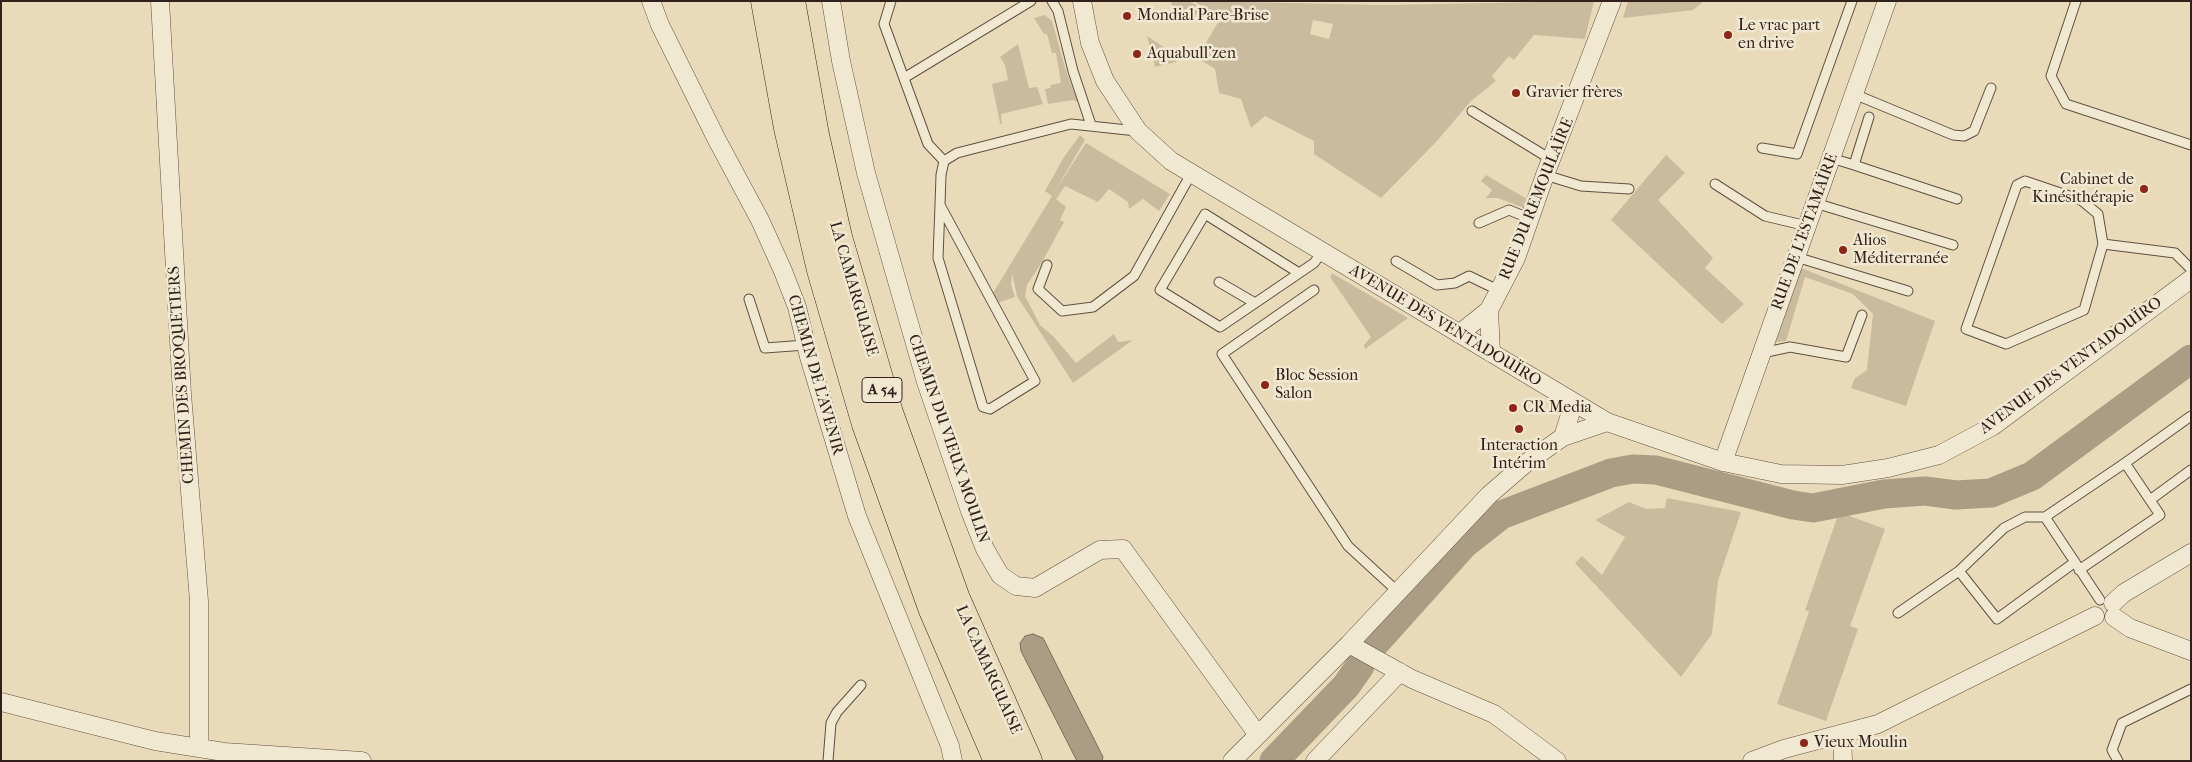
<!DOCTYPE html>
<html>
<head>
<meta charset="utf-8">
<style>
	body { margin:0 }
	#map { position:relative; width:2192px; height:762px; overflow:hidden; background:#e9dbba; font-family:"IM FELL French Canon",serif }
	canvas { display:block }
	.frame { position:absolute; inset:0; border:2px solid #32211a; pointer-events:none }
</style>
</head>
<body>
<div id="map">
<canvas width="2192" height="762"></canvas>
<div class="frame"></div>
</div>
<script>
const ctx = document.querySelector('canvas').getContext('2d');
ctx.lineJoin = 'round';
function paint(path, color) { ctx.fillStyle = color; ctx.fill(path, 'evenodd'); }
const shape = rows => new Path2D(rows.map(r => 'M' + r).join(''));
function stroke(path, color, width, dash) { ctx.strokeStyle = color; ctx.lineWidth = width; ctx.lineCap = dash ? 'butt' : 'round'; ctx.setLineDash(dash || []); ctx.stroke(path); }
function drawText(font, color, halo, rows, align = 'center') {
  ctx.font = font + ' "IM FELL French Canon",serif'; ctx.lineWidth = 5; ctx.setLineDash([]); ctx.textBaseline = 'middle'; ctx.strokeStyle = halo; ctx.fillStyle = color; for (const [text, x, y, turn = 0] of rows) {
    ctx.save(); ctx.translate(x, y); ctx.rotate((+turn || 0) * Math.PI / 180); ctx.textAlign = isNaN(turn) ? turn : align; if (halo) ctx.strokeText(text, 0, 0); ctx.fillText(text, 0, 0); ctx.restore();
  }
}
const green = shape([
	[1172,1,1190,1,1200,8,1194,18,1171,4],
	[1194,1,1385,5,1594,1,1585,39,1534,35,1514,60,1509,56,1492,76,1496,81,1471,101,1437,141,1381,198,1314,154,1314,141,1265,116,1251,128,1241,99,1219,93,1215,69,1197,58,1220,19],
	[1313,20,1333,24,1329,39,1310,34],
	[1628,1,1704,1,1693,10,1623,18],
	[1045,15,1052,21,1066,71,1078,102,1073,100,1048,104,1045,89,1051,88,1050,85,1061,83,1056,53,1052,53,1047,34,1044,34,1034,18],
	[1147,36,1179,57,1176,62,1155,67],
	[1018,44,1029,88,1037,87,1043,104,1001,114,1002,125,1000,123,992,84,1008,80,1005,65,1000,57],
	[1080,135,1085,140,1055,191,1086,143,1170,194,1159,211,1143,199,1129,209,1128,202,1109,189,1098,202,1065,186,1056,199,1066,207,1060,220,1064,222,1042,262,1027,285,1025,296,1040,325,1054,337,1076,363,1114,334,1118,342,1133,340,1073,383,1017,296,1012,273,1011,285,1015,297,997,303,993,293,1052,196,1045,191,1064,157],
	[1666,155,1685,173,1658,200,1713,258,1705,268,1744,304,1722,324,1611,220],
	[1486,175,1527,199,1524,208,1498,198,1486,198,1492,190,1481,181],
	[1801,268,1935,321,1906,406,1851,388,1855,378,1867,370,1873,314,1853,294,1805,277,1786,341,1776,342],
	[1332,273,1408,318,1365,349,1364,345,1371,337,1330,277],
	[1667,498,1741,512,1718,581,1712,634,1681,677,1575,563,1582,556,1602,575,1625,537,1595,520,1629,502,1646,509,1665,508],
	[1839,512,1885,529,1850,626,1858,629,1826,721,1777,704,1809,612,1805,610]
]);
const water = shape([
	[1033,634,1043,638,1103,757,1102,761,1077,761,1021,651,1020,643,1025,636,1033,634]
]);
const river = shape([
	[1376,642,1464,544,1501,515,1611,473,1633,469,1656,470,1793,505,1813,508,1884,494,1925,491,1956,495,1991,493,2032,476,2191,359],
	[1274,761,1346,686,1360,666]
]);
const service = shape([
	[891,1,884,24,928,144,944,161],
	[1052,1,1058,11,1073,71,1091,125],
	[2076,1,2051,76,2066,104,2191,145],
	[904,78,1031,1],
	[1854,94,1953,135,1964,136,1974,131,1991,88],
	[1472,111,1552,160],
	[1762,148,1797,154,1852,1],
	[1831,158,1854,165,1869,117],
	[1854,165,1957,199],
	[1545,175,1581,186,1629,189],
	[2025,181,2081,200,2098,214,2103,244,2084,310,2006,344,1966,329,2017,185,2025,181],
	[1715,184,1765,216,1807,226],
	[1815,203,1953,245],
	[940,205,1035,381,990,409,983,407,938,258,940,205,941,175,944,161,957,153,1071,124,1137,131],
	[1479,223,1509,210,1531,219],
	[2103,244,2175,253,2191,269],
	[1796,257,1908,291],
	[1396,261,1437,285,1455,283,1469,276,1500,291],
	[1047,265,1038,289,1062,311,1093,307,1134,276,1191,174],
	[1299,273,1205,214,1160,290,1220,327,1314,263,1323,251],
	[1219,282,1255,303],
	[1314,290,1222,354,1348,546,1397,591],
	[749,299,765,348,806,345],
	[1762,353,1790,347,1846,357,1862,315],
	[2125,463,2191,416],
	[2150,500,2191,470],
	[2045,517,2125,463,2160,515,2079,570],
	[2075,562,1997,619,1959,571,2004,528,2025,517,2045,517,2100,600],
	[1898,613,1959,571],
	[828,761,831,723,837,712,861,685],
	[2118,761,2112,750,2122,723,2191,689]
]);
const minor = shape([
	[160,1,182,394,199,601,199,748],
	[651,1,660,25,717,140,760,220,783,271,797,307,809,357,857,516,950,746,953,761],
	[831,1,841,61,866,173,926,382,970,511,985,549,1000,575,1016,586,1035,588,1100,550,1123,549,1258,735],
	[1082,1,1090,43,1105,81,1138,131,1171,161,1607,422,1723,462,1781,474,1842,475,1888,468,1939,455,1993,426,2191,279],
	[1489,310,1491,353],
	[1459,334,1489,310,1516,258,1545,175,1612,1],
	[1563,437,1574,402],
	[1723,462,1887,1],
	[2113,603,2124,593,2191,553],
	[2114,617,2130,628,2191,651],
	[1349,644,1412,679,1494,714,1557,761],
	[1,702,155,741,199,748,224,752,362,761],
	[1842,734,1843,761],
	[1232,761,1349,644,1489,495,1526,463,1563,437,1607,422],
	[1315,761,1400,672],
	[1752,761,1784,749,1878,724,2095,616]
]);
const motorway = shape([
	[765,1,788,128,821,270,866,424,933,610,998,761],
	[791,1,815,135,838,237,889,413,956,599,1028,761]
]);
const markers = [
	[1127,16,5,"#8f2418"],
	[1728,35,5,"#8f2418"],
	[1137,54,5,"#8f2418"],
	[1516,93,5,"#8f2418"],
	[2144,189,5,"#8f2418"],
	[1843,250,5,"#8f2418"],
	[1265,385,5,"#8f2418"],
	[1513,408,5,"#8f2418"],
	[1519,429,5,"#8f2418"],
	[1804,743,5,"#8f2418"]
];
const shields = [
	[882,390,40]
];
const shieldNames = [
	["A 54",882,390]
];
const poiNames = [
	["Mondial Pare-Brise",1137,16],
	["Le vrac part",1738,26],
	["en drive",1738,44],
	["Aquabull'zen",1147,54],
	["Gravier frères",1526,93],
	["Cabinet de",2134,180,"right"],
	["Kinésithérapie",2134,198,"right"],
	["Alios",1853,241],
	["Méditerranée",1853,259],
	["Bloc Session",1275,376],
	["Salon",1275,394],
	["CR Media",1523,408],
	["Interaction",1519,446,"center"],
	["Intérim",1519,464,"center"],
	["Vieux Moulin",1814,743]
];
const streetNames = [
	["RUE DU REMOULAÏRE",1537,199,-68],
	["RUE DE L'ESTAMAÏRE",1805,232,-70],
	["LA CAMARGUAISE",853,289,74],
	["AVENUE DES VENTADOUÏRO",1445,326,31],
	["AVENUE DES VENTADOUÏRO",2071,366,-36],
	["CHEMIN DES BROQUETIERS",182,375,-94],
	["CHEMIN DE L'AVENIR",815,375,74],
	["CHEMIN DU VIEUX MOULIN",948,439,71],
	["LA CAMARGUAISE",988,670,66]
];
paint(green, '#cabb9f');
paint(water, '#ab9c84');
stroke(water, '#7b6b5a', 1);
stroke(river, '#ab9c84', 29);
stroke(service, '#605042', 11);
stroke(minor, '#605042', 19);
stroke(motorway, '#32211a', 29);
stroke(service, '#f1e8d2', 9);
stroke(minor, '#f1e8d2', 18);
stroke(motorway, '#e9dbba', 28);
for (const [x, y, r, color] of markers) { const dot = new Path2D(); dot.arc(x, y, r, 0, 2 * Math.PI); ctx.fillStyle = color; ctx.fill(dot); stroke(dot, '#f1e8d2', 2); }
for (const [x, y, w] of shields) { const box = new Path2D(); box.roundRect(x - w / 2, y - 12.5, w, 25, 4); ctx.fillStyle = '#f1e8d2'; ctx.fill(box); stroke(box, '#32211a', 1); }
drawText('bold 15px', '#32211a', null, shieldNames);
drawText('16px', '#32211a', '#f1e8d2', poiNames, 'left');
drawText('16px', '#32211a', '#f1e8d2', streetNames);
</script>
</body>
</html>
